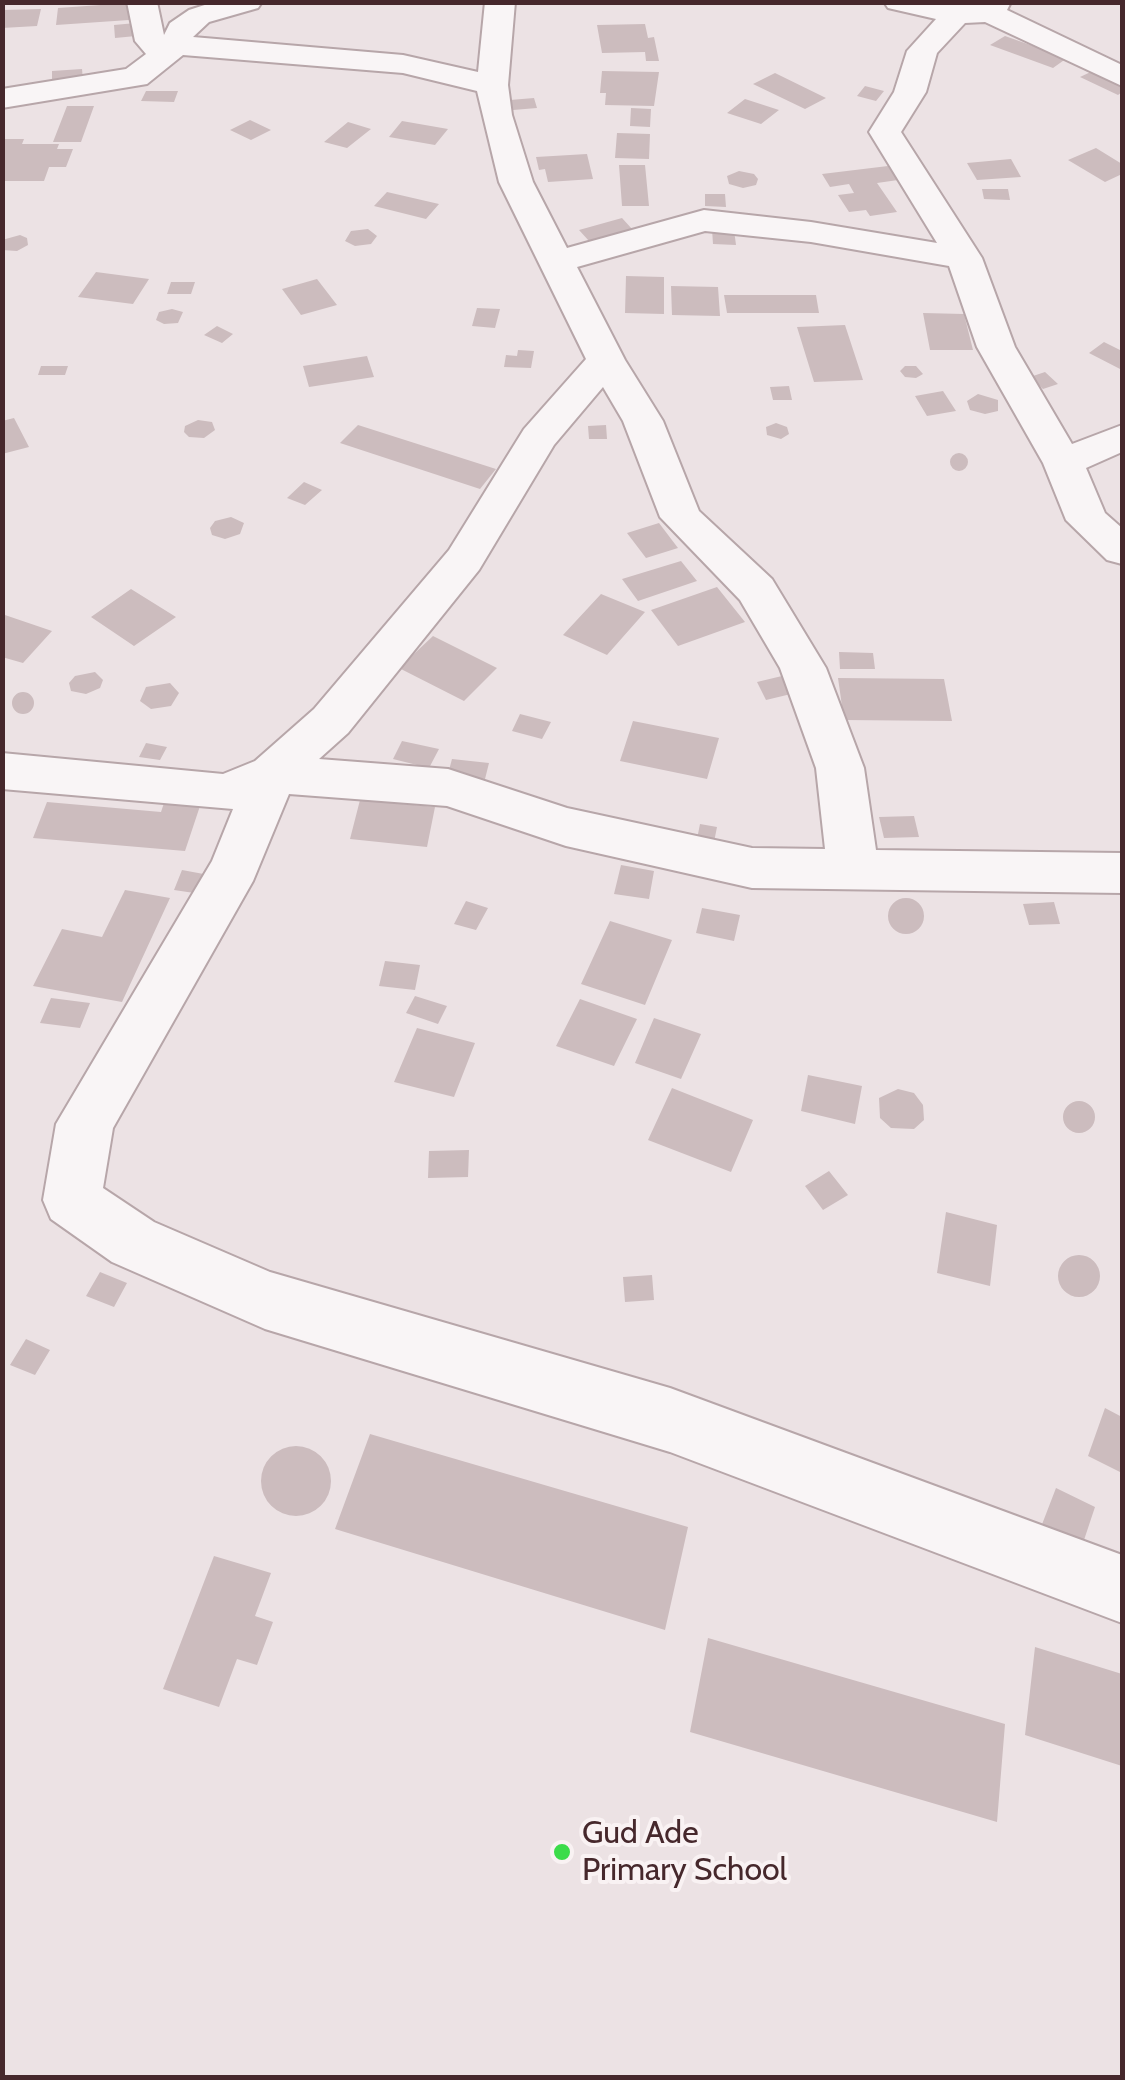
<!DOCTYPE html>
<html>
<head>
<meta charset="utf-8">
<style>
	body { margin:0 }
	#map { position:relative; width:1125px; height:2080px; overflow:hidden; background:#ece2e4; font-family:Cabin,sans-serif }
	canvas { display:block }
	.frame { position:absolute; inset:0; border:5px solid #46282c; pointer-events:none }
</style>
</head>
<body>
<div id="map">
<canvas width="1125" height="2080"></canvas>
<div class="frame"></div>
</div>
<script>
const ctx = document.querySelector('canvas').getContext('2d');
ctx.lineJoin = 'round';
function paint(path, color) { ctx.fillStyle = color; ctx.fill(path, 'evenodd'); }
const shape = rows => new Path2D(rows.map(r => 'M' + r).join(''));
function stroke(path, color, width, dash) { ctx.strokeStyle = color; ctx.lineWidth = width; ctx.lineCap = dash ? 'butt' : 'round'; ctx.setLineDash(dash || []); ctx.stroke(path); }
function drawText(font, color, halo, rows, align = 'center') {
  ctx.font = font + ' Cabin,sans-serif'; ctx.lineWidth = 8; ctx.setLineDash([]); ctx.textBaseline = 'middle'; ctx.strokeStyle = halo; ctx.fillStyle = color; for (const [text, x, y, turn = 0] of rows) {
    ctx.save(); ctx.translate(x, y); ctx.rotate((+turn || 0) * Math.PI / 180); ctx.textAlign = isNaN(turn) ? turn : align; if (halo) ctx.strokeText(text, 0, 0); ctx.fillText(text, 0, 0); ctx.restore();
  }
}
const building = shape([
	[129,3,129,20,56,25,58,8],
	[41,9,37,26,2,28,2,10],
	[136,23,136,36,115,38,114,25],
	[645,24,648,38,654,37,659,61,646,61,645,52,602,53,597,25],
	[1005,36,1067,58,1053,68,990,45],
	[82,69,83,80,52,83,52,71],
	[1097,69,1122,81,1122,92,1118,95,1080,77],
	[602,71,659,72,654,106,605,105,606,93,600,93],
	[775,73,826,98,805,109,753,84],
	[865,86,884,91,876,101,857,96],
	[146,91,178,91,174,102,141,101],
	[534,98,537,108,513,110,510,100],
	[745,99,779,110,761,124,727,113],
	[67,106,94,106,81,142,53,142],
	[631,108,651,109,650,127,630,126],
	[250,120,271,130,251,140,230,130],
	[402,121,448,129,435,145,389,137],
	[348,122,371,129,347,148,324,142],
	[617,133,650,134,649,159,615,158],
	[2,139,24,139,22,144,59,144,57,149,73,149,66,167,49,167,44,181,2,181],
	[1096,148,1122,164,1122,174,1105,182,1068,160],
	[587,154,593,179,548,182,545,169,539,170,536,157],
	[1011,159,1021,177,977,180,967,163],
	[619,165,645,165,649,206,622,206],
	[888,166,898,180,877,183,897,212,870,216,866,210,849,212,838,195,854,193,849,184,830,187,822,174],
	[739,171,754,174,758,179,756,185,743,188,729,184,727,176],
	[982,189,1008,189,1010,200,984,199],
	[387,192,439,204,426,219,374,206],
	[705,194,725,194,726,207,705,206],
	[622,218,632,229,589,241,579,230],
	[368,229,377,236,371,244,355,246,345,241,351,231],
	[712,229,734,230,736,245,713,244],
	[20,235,27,238,28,245,17,251,2,250,2,240],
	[96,272,149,279,133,304,78,297],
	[626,276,664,277,664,314,625,313],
	[317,279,337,305,301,315,282,289],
	[171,282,195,282,191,294,167,294],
	[671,286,718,287,720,316,672,315],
	[724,295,816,295,819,313,727,313],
	[477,308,500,309,495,328,472,326],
	[172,309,183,312,178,323,164,324,156,320,159,312],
	[923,313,964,314,973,350,930,350],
	[845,325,863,380,814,382,797,327],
	[217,326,233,334,222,343,204,335],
	[1104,342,1122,351,1122,370,1089,353],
	[518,350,534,351,531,368,504,367,506,355,517,356],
	[367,356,374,377,309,387,303,366],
	[41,366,68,366,65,375,38,375],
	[905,366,916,366,923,374,916,378,905,377,900,371],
	[1045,372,1058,384,1043,389,1030,377],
	[789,386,792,400,773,400,770,387],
	[943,391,956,411,927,416,915,396],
	[978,394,998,400,998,411,985,414,970,410,967,401],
	[14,418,29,447,2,454,2,421],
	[198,420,212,422,215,430,204,438,189,437,184,432,185,426],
	[776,423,787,427,789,434,781,439,767,435,766,427],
	[358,425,496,469,480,489,340,443],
	[606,425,607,439,589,439,588,426],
	'950 462a9 9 0 1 1 18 0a9 9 0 1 1-18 0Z',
	[304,482,322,490,305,505,287,498],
	[231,517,244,523,240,534,225,539,212,535,210,528,215,521],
	[659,523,678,548,646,558,627,533],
	[681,561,697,581,638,601,622,579],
	[717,587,745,622,678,646,651,610],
	[131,589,176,617,134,646,91,617],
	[601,594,645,612,607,655,563,635],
	[2,614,52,631,23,663,2,657],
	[433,636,497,668,464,701,399,668],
	[839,652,873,653,875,669,840,669],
	[95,672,103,680,100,688,86,694,71,691,69,683,75,676],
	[782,676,791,694,766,700,757,682],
	[838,678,944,679,952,721,844,720],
	[170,683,179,693,171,706,151,709,140,701,146,687],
	'12 703a11 11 0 1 1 22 0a11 11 0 1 1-22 0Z',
	[520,714,551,722,542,739,512,731],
	[633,721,719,738,707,779,620,761],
	[402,741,439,749,429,768,393,759],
	[146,743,167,747,160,760,139,757],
	[452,759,489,763,485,779,448,774],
	[166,797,202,800,185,851,33,838,47,802,161,812],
	[360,800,435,807,427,847,350,839],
	[914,816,919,837,884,838,879,817],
	[700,824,717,827,714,842,697,839],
	[621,865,654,871,649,899,614,894],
	[182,870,209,875,201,894,174,890],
	[125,890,170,898,122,1002,33,986,62,929,102,937],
	'888 916a18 18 0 1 1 36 0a18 18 0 1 1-36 0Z',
	[466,901,488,908,476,930,454,924],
	[1054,902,1060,924,1029,925,1023,904],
	[702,908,740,915,734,941,696,933],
	[610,921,672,940,645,1005,581,984],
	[385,961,420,965,415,990,379,986],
	[415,996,447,1006,438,1024,406,1013],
	[51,998,90,1003,80,1028,40,1023],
	[580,999,637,1019,614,1066,556,1046],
	[654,1018,701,1034,681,1079,635,1063],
	[417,1028,475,1043,454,1097,394,1082],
	[808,1075,862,1086,855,1124,801,1111],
	[672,1088,753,1120,731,1172,648,1140],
	[898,1089,914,1093,923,1105,924,1120,914,1129,891,1128,880,1118,879,1098],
	'1063 1117a16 16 0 1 1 32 0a16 16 0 1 1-32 0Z',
	[469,1150,468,1177,428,1178,429,1151],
	[829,1171,848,1195,823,1210,805,1186],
	[946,1212,997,1225,990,1286,937,1273],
	'1058 1276a21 21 0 1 1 42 0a21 21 0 1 1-42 0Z',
	[100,1272,127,1283,114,1307,86,1296],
	[652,1275,654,1300,625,1302,623,1277],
	[26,1339,50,1350,35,1375,10,1365],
	[1105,1408,1122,1417,1122,1473,1088,1456],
	[370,1434,688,1527,665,1630,335,1529],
	'261 1481a35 35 0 1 1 70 0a35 35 0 1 1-70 0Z',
	[1056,1488,1095,1507,1081,1549,1041,1527],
	[214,1556,271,1573,255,1616,273,1622,257,1665,237,1659,219,1707,163,1689],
	[708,1638,1005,1724,997,1822,690,1732],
	[1035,1647,1122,1674,1122,1766,1025,1735]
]);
const minor = shape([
	[127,2,157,2,164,35,170,23,189,10,214,2,262,2,258,8,209,22,193,37,403,55,478,72,485,2,515,2,508,85,512,115,533,182,567,248,704,210,811,222,937,243,869,132,894,92,907,51,936,19,888,8,884,2,1011,2,1007,10,1122,65,1122,86,985,22,965,23,937,53,926,92,901,132,982,258,1015,347,1072,444,1122,425,1122,452,1086,468,1105,513,1122,528,1122,564,1107,560,1066,520,1043,463,977,347,949,266,811,242,705,231,577,267,625,360,663,421,699,511,772,579,826,668,864,768,876,850,1122,853,1122,893,752,888,566,846,447,806,289,794,253,881,113,1128,103,1188,154,1222,270,1272,670,1388,1122,1555,1122,1623,670,1452,265,1329,112,1262,51,1219,43,1200,56,1124,212,861,233,809,2,789,2,753,223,774,255,761,314,709,449,550,524,429,586,359,499,182,477,91,403,73,183,55,147,84,2,108,2,89,126,69,146,54,135,41,127,2],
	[603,387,623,421,660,517,740,600,780,668,816,768,825,849,752,848,567,808,448,769,319,759,348,733,479,570,554,445,603,387]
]);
const markers = [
	[562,1852,10,"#3cdc4a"]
];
const nearPoinames = [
	["Gud Ade",582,1834],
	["Primary School",582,1871]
];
paint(building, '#ccbcbe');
stroke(minor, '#b7a6a9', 4);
paint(minor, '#f9f5f6');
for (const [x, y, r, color] of markers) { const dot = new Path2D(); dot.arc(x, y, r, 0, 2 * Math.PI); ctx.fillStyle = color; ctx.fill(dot); stroke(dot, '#f9f2f3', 4); }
drawText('32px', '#46282c', '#f9f2f3', nearPoinames, 'left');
</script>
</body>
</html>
